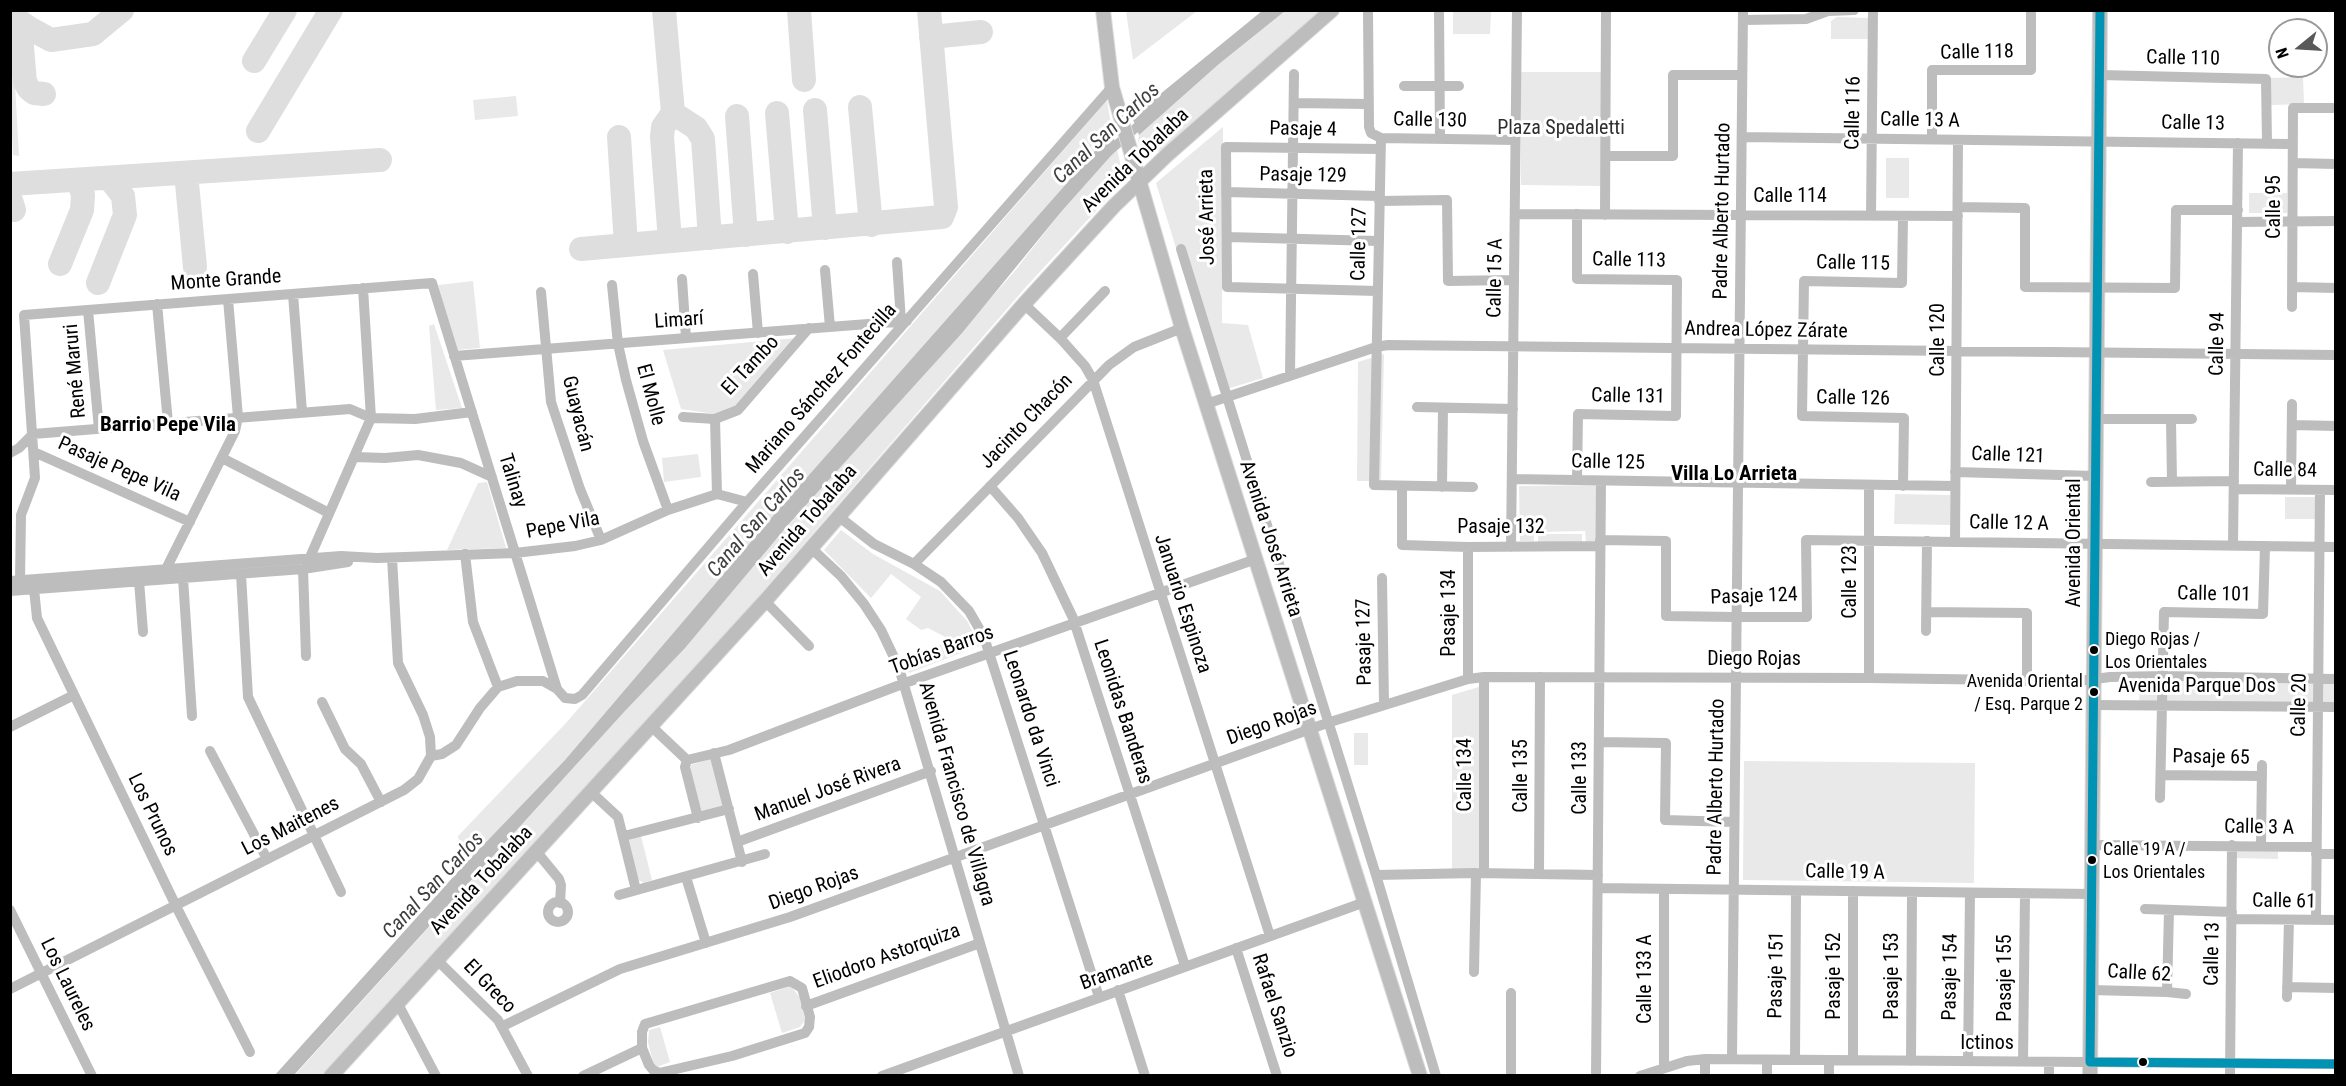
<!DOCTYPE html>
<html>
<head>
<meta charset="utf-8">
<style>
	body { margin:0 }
	#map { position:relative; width:2346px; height:1086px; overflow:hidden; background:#fff; font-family:"Roboto Condensed",sans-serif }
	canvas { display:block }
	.frame { position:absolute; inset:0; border:12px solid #000; pointer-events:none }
	.north { position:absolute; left:2268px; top:18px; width:60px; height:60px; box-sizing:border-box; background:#fff; border:2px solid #999; border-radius:50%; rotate:252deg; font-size:16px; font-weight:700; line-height:24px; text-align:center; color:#000 }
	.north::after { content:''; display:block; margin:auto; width:21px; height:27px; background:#595959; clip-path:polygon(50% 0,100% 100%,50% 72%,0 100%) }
</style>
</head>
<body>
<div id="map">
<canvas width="2346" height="1086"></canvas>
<div class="frame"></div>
<div class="north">N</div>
</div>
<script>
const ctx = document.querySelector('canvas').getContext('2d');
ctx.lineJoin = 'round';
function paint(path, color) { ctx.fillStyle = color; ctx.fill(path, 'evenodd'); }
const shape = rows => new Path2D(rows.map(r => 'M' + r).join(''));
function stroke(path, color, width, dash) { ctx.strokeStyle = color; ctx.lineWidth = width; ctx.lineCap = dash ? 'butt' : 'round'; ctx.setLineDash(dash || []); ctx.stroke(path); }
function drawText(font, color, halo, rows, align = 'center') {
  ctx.font = font + ' "Roboto Condensed",sans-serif'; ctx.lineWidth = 6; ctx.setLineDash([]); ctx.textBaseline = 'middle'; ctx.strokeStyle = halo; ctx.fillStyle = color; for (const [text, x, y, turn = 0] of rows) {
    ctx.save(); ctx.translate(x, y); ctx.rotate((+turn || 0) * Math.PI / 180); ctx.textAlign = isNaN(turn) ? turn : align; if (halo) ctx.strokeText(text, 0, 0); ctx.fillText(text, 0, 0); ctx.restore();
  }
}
const green = shape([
	[1126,11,1126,10,1197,11,1133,60],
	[1285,11,1322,11,1170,144,1158,152,1150,152,1143,148,1138,141,1139,135,1219,64],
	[1453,11,1491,11,1490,34,1453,34],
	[1837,17,1869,18,1869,39,1831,39,1831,21],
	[13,47,19,156,13,155,11,113,10,52],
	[1521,72,1601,72,1601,186,1521,185],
	[2303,77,2304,104,2271,105,2270,78],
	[516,96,518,116,475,120,473,100],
	[1107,100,1112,132,778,510,565,760,463,866,458,836,566,723],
	[1223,127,1222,323,1248,325,1263,378,1220,391,1156,183],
	[1117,149,1123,176,1118,187,1025,288,650,722,439,947,326,1075,294,1076,625,711,685,647,759,558,1014,272,1061,212],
	[1886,158,1909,158,1909,198,1886,198],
	[2249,193,2287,193,2287,213,2249,213],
	[473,281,480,348,456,350,438,285],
	[434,324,462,408,436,410,429,326],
	[796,338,735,406,715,414,681,409,663,350],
	[1384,354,1381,481,1357,481,1358,362],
	[698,454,701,477,664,482,662,458],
	[487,482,506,548,447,550,478,483],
	[1597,485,1598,542,1586,542,1585,531,1534,532,1534,541,1520,541,1519,486],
	[1895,494,1950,495,1950,525,1894,524],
	[2285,497,2316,497,2316,519,2285,519],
	[841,530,873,554,940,591,968,622,979,646,909,673,899,659,953,641,928,628,921,630,906,619,921,597,891,574,871,598,824,550],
	[1538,534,1582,534,1582,543,1538,543],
	[2140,682,2335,683,2335,703,2139,702],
	[1482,686,1481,870,1452,869,1452,695],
	[1354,733,1368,733,1368,765,1354,765],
	[714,758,725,808,701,814,690,780,691,765],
	[1744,761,1975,763,1974,883,1743,880],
	[641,836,652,880,644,883,636,879,628,840],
	[2236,848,2278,849,2278,859,2236,858],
	[791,986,800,998,805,1020,800,1027,782,1033,770,993],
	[660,1027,670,1062,657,1067,653,1062,648,1042,649,1030]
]);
const water = shape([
	[1262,11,1285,11,1219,64,1139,135,1132,117],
	[1112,132,1117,149,1061,212,962,333,788,525,685,648,625,711,294,1075,275,1075,463,866,565,760,778,510]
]);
const canal = shape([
	[1108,152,1145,120]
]);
const taxiway = shape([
	[664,10,673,113,663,127,662,137,670,241],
	[799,10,804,80],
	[10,15,29,28,51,40,93,34,122,10],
	[10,22,21,36,25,82,29,89,34,93,44,94],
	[931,37,981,32],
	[254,61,285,10],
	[860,107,871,225],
	[815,110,825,228],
	[673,113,696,128,703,139,710,238],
	[777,113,787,232],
	[737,116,746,235],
	[258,131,331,10],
	[619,137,626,245],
	[186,173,195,267],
	[10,184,380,160],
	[10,197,14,210],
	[581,249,942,217,946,207,929,10],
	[60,264,82,210,83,195,78,180],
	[98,283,125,215,123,196,109,178]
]);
const minor = shape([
	[1368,10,1369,127,1371,133,1381,138,1515,140],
	[1439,10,1440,139],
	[1743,20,1806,19,1828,11,1854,10],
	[2100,75,2266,79,2267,143],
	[1404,86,1459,86],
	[1294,103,1368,104],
	[1742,137,2288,144],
	[1381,138,1374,485,1473,487],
	[1932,139,1932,70,2031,70,2031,10],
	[1606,156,1673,156,1673,75,1742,75],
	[2293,163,2336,164],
	[1226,192,1379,196],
	[1379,201,1447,200,1448,281,1514,280],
	[1958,207,2025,208,2025,287,2175,288,2176,210,2238,210],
	[1515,214,1958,216],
	[1605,215,1606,10],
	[1871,216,1873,10],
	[2237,222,2336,221],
	[1227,237,1378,241],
	[1181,249,1376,875,1436,1076],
	[897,262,901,321],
	[825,270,830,327],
	[753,274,758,333],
	[682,279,686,338],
	[612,285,618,344,626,380,643,441,668,510],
	[2292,287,2336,288],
	[1377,291,1227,287,1226,147,1380,149],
	[541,292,551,402,580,489,601,540],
	[293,294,302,412],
	[157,304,168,423],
	[1024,304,1060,338,1085,366,1093,380,1270,936],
	[2292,307,2293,108,2336,108],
	[88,310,99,429],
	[1060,338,1105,291],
	[454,356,907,321],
	[1290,375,1294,74],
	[1206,404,1376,347,1388,345,2336,355],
	[1417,407,1513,409],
	[683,417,715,419,738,410,809,328],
	[715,419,717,494],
	[2096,419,2192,419],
	[2171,420,2172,481],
	[2292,425,2336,426],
	[34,452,190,522],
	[10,453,19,448,33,434,350,409,371,418,415,419,472,412],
	[355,457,385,458,418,455,461,463,492,477],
	[222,458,329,513],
	[1955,472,2095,476],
	[1512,479,1955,486],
	[1577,480,1578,414,1676,416,1677,280,1577,279,1577,214],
	[2151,482,2234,481],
	[1869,485,1869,678],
	[990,486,1018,518,1042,553,1073,618,1185,966],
	[1402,486,1402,545,1468,547,1600,546],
	[1903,486,1904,418,1802,416,1804,281,1902,283,1903,216],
	[1442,487,1443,408],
	[2234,489,2336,490],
	[2291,489,2292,404],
	[838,516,874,544,914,564,941,582,969,611,984,637,1099,997],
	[1600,540,1666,541,1666,616,1736,617,1807,617,1806,540,2336,547],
	[1955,541,1958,140],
	[2233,545,2238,143],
	[1511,547,1517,10],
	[811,548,841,576,864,604,881,630,899,668,1019,1076],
	[465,554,473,622,498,687],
	[307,564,371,418,363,288],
	[914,564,1109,365,1134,347,1182,328],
	[303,569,306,656],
	[166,573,166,569,235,431,238,417,228,299],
	[241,574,248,697,341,892],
	[183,578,192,716],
	[1382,578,1384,704],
	[20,580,21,515,35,478,24,315,432,283,557,689],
	[10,581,341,556,377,558,515,553,575,546,601,540,668,510,717,494,747,502],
	[139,581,143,632],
	[34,589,37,618,176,906,250,1052],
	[10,591,303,569,348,562],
	[765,601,809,646],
	[1927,612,2027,613,2027,681],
	[1926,631,1927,541],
	[1468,679,1468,547],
	[322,702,345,749,361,764,381,802],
	[2094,705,2336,707],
	[651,726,687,760,729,750,905,683,1256,559],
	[10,727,74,695],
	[1599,742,1666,743,1665,820,1734,822],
	[210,751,267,859],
	[714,753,742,862],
	[431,756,442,754,456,745,480,708,498,687,517,681,543,681,557,689,565,698,575,699,582,695,747,502,1112,87],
	[687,760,685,767,698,818],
	[2161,775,2262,776],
	[591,792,618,817,636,890],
	[2160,798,2164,612,2263,614,2265,546],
	[624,836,729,809],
	[737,842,931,771],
	[2092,845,2316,847],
	[2261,846,2262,765],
	[536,851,559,879,561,885,560,903],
	[2316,854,2336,854],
	[1484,873,1484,677],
	[1539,874,1540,677],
	[1376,875,1476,873,1598,875],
	[686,877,706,943],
	[1598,888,2092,894],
	[1664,889,1664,1068],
	[619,895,765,854],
	'548 912a10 10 0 1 1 20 0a10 10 0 1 1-20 0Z',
	[2145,909,2232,912],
	[10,910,92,1076],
	[2231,919,2336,920],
	[2316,920,2320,490],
	[1236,948,1277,1076],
	[436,959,498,1020,528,1076],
	[1474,972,1476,873],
	[790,981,802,988,810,1017,809,1027,805,1033,732,1056,659,1073,653,1070,649,1065,642,1048,642,1032,645,1024,790,981],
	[2287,987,2336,988],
	[10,989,404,790,418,779,431,756,430,737,423,715,398,663,392,558],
	[1118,990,1145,1076],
	[2091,990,2167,992,2186,994],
	[2167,992,2169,911],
	[1511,993,1511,1076],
	[2287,997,2289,920],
	[397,1002,436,1076],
	[806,1006,980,943],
	[503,1026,620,969,790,917,1327,723,1468,679,1484,677,1869,678,2079,681,2110,677,2164,676,2336,679],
	[1732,1059,1743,10],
	[1795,1060,1796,891],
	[1853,1060,1853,891],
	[1911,1061,1912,892],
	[1968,1061,1970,893],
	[2023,1062,2025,894],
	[583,1076,642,1048],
	[882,1076,1365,902],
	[1596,1076,1601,481],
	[1640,1076,1687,1061,1705,1059,2336,1064],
	[1705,1076,1705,1059],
	[1767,1076,1767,1060],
	[1829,1076,1829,1060],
	[2049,1076,2049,1062],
	[2230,1076,2232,845]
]);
const major = shape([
	[1103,10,1112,87,1182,328,1420,1076],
	[331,1076,765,601,1024,304,1114,206,1167,155,1332,10],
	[2090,1076,2100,10]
]);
const bus1 = shape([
	[2100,10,2090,1062,2336,1064]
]);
const markers = [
	[2094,650,5,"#000"],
	[2094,692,5,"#000"],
	[2092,860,5,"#000"],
	[2143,1062,5,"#000"]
];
const busNames = [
	["Diego Rojas /",2105,640],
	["Los Orientales",2105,663],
	["Avenida Oriental",2083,682,"right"],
	["/ Esq. Parque 2",2083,705,"right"],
	["Calle 19 A /",2103,850],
	["Los Orientales",2103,873]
];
const streetNames = [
	["Calle 118",1977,53,-1],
	["Calle 110",2183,59,1],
	["Calle 116",1854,113,-89],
	["Calle 130",1430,121,1],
	["Calle 13 A",1920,121,1],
	["Calle 13",2193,124,1],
	["Pasaje 4",1303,130,1],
	["Avenida Tobalaba",1136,161,-44],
	["Pasaje 129",1303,176,1],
	["Calle 114",1790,197],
	["Calle 95",2275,207,-90],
	["Padre Alberto Hurtado",1723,211,-89],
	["José Arrieta",1208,217,-91],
	["Calle 127",1360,244,-89],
	["Calle 113",1629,261,1],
	["Calle 115",1853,264,1],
	["Calle 15 A",1496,278,-89],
	["Monte Grande",226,281,-4],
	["Limarí",679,321,-4],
	["Andrea López Zárate",1766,331,1],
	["Calle 120",1939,340,-90],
	["Calle 94",2218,344,-89],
	["El Tambo",751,366,-47],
	["René Maruri",76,371,-95],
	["Mariano Sánchez Fontecilla",822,389,-49],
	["El Molle",650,395,75],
	["Calle 131",1628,397,1],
	["Calle 126",1853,399,1],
	["Guayacán",577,414,76],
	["Jacinto Chacón",1027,422,-46],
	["Calle 121",2008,456,2],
	["Calle 125",1608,463,1],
	["Pasaje Pepe Vila",119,470,24],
	["Calle 84",2285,471,1],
	["Talinay",512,481,73],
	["Avenida Tobalaba",808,521,-49],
	["Calle 12 A",2009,524,1],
	["Pepe Vila",563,526,-11],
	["Pasaje 132",1501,528],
	["Avenida José Arrieta",1270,539,72],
	["Avenida Oriental",2075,543,-90],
	["Calle 123",1851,582,-90],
	["Calle 101",2214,595,1],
	["Pasaje 124",1754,597,-2],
	["Januario Espinoza",1182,604,72],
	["Pasaje 134",1450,613,-90],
	["Pasaje 127",1365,642,-91],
	["Tobías Barros",942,651,-20],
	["Diego Rojas",1754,660],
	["Avenida Parque Dos",2197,687],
	["Calle 20",2300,705,-89],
	["Leonidas Banderas",1122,712,72],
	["Leonardo da Vinci",1030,719,72],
	["Diego Rojas",1272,724,-20],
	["Pasaje 65",2211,758,1],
	["Calle 134",1466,775,-90],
	["Calle 135",1522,776,-90],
	["Calle 133",1581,778,-90],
	["Padre Alberto Hurtado",1717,787,-89],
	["Manuel José Rivera",828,790,-20],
	["Avenida Francisco de Villagra",956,794,74],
	["Los Prunos",152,815,64],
	["Los Maitenes",291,827,-27],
	["Calle 3 A",2259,828,1],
	["Calle 19 A",1845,873,1],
	["Avenida Tobalaba",482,881,-47],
	["Diego Rojas",814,889,-20],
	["Calle 61",2284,902,1],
	["Calle 13",2213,954,-89],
	["Eliodoro Astorquiza",887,957,-20],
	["Bramante",1117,972,-20],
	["Calle 62",2139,974,3],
	["Pasaje 151",1777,975,-89],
	["Pasaje 152",1835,976,-90],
	["Pasaje 153",1893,976,-90],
	["Pasaje 154",1951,977,-89],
	["Pasaje 155",2006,978,-90],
	["Calle 133 A",1646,979,-90],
	["Los Laureles",67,985,64],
	["El Greco",489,987,46],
	["Rafael Sanzio",1274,1006,72],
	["Ictinos",1987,1044]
];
const parkNames = [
	["Plaza Spedaletti",1561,129]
];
const waterNames = [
	["Canal San Carlos",1107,134,-43],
	["Canal San Carlos",757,523,-49],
	["Canal San Carlos",434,886,-47]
];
const neighbourhoodNames = [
	["Barrio Pepe Vila",168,426],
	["Villa Lo Arrieta",1734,475]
];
paint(green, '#e9e9e9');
paint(water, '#bbb');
stroke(canal, '#bbb', 9);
stroke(taxiway, '#dedede', 24);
stroke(major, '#dbdbdb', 16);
stroke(minor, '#bdbdbd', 10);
stroke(major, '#bdbdbd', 14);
stroke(bus1, '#0093b3', 9);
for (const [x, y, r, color] of markers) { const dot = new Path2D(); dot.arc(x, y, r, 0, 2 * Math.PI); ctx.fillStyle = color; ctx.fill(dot); stroke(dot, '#fff', 2); }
drawText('18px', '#000', '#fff', busNames, 'left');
drawText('20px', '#000', '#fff', streetNames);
drawText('20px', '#2e2e2e', '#fff', parkNames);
drawText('italic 21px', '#3f3f3f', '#fff', waterNames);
drawText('bold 21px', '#000', '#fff', neighbourhoodNames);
</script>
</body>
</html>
